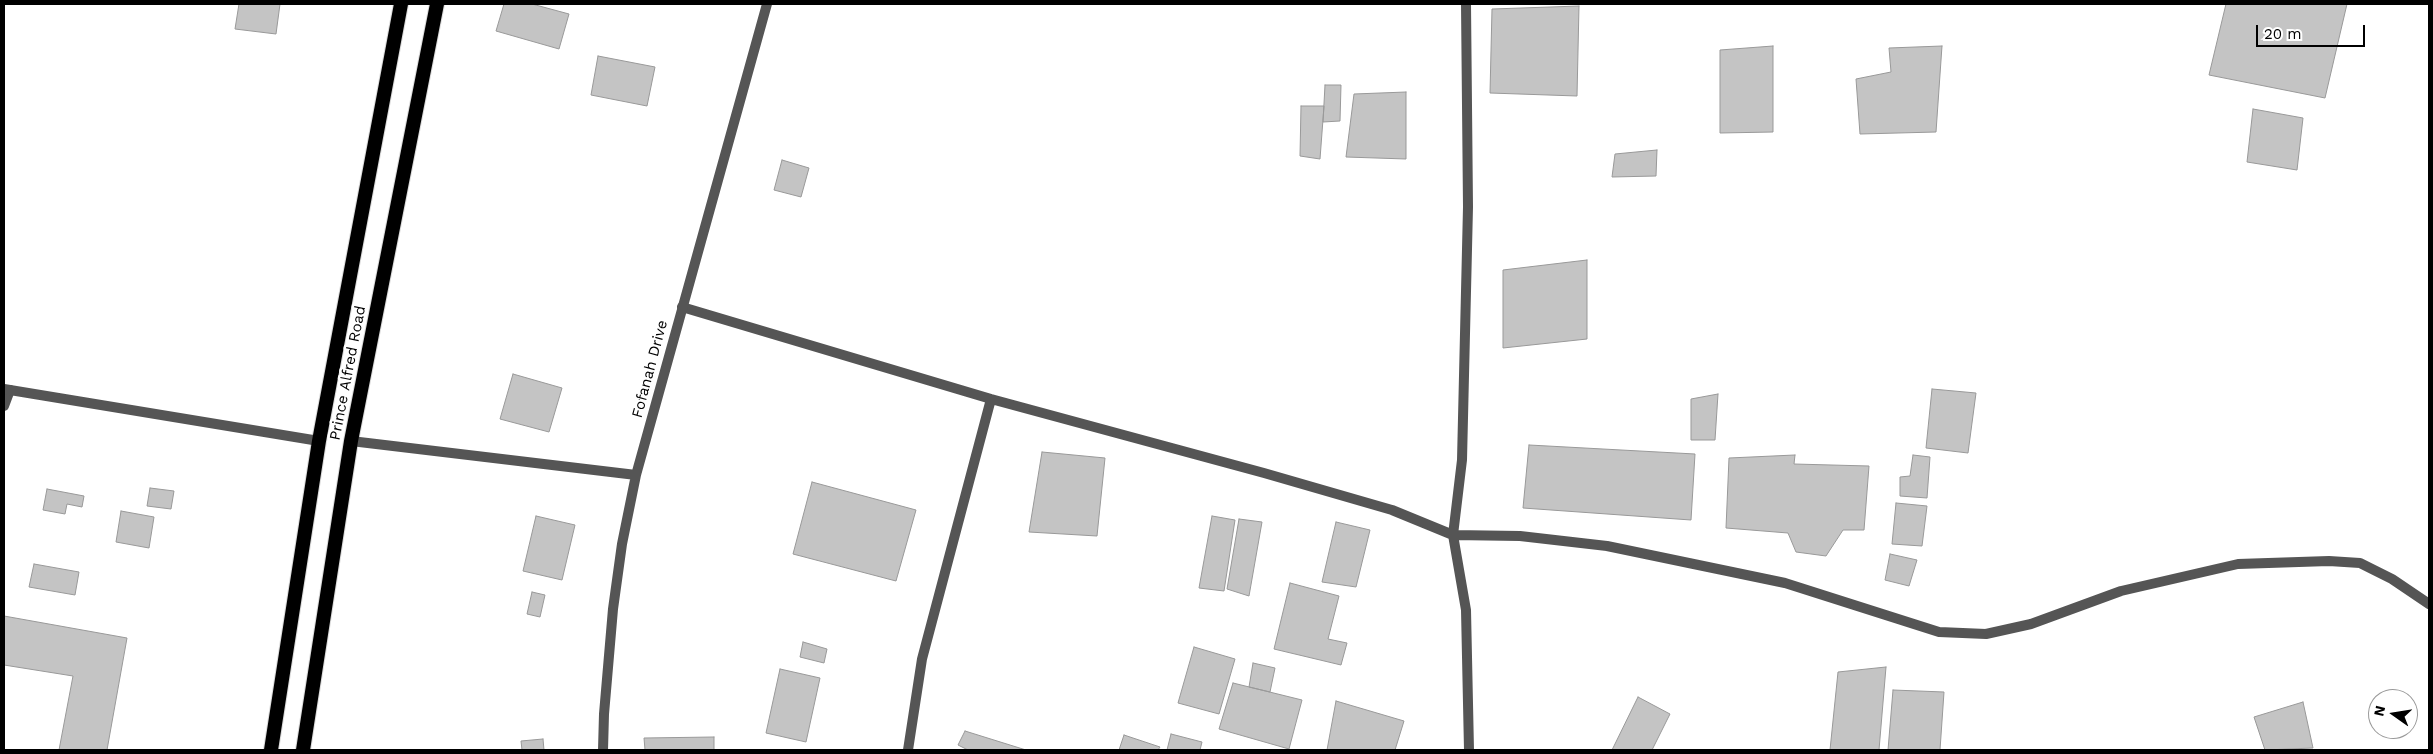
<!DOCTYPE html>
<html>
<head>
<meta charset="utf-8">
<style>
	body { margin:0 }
	#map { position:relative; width:2433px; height:754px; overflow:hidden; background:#fff; font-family:"Work Sans",sans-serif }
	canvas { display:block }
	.frame { position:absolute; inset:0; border:5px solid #000; pointer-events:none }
	.north { position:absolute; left:2368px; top:689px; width:50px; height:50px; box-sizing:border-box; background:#fff; border:1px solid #999; border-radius:50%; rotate:283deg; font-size:14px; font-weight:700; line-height:20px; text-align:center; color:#000 }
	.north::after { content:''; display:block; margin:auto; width:18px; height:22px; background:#000; clip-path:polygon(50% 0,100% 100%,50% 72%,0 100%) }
	.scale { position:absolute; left:2256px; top:25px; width:109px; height:22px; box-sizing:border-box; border:2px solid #000; border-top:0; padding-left:6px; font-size:15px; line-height:18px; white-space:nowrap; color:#000; -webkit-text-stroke:4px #fff; paint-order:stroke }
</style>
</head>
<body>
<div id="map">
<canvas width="2433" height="754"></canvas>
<div class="frame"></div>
<div class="north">N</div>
<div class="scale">20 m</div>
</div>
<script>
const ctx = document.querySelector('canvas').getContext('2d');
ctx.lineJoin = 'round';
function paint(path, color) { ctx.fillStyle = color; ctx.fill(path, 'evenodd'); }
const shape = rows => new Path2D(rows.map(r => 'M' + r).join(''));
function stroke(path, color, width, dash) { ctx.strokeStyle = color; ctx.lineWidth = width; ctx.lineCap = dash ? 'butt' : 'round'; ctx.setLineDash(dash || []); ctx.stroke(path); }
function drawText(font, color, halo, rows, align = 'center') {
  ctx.font = font + ' "Work Sans",sans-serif'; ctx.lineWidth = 5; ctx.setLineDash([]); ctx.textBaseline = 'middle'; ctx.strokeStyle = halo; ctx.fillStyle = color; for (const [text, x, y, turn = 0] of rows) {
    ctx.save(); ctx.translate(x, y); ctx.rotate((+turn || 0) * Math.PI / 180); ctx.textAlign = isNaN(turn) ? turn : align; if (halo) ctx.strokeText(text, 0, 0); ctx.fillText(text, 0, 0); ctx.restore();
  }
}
const building = shape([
	[239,4,280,4,276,34,235,29,239,4],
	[504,4,532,4,569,14,559,49,496,31,504,4],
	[2226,4,2347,4,2325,98,2209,75,2226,4],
	[1579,6,1577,96,1490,93,1492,9,1579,6],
	[1773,46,1773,132,1720,133,1720,50,1773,46],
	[1942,46,1936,132,1860,134,1856,79,1891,72,1889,48,1942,46],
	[598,56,655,67,647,106,591,95,598,56],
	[1325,85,1341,85,1340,121,1323,122,1325,85],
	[1406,92,1406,159,1346,157,1354,94,1406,92],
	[1301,106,1324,106,1320,159,1300,156,1301,106],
	[2253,109,2303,118,2297,170,2247,162,2253,109],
	[1657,150,1656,176,1612,177,1615,154,1657,150],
	[782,160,809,168,801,197,774,190,782,160],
	[1587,260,1587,339,1503,348,1503,270,1587,260],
	[513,374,562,388,549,432,500,419,513,374],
	[1932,389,1976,393,1968,453,1926,448,1932,389],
	[1718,394,1715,440,1691,440,1691,399,1718,394],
	[1529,445,1695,454,1691,520,1523,508,1529,445],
	[1042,452,1105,458,1097,536,1029,532,1042,452],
	[1795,455,1794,464,1869,466,1864,530,1843,530,1826,556,1796,552,1788,533,1726,528,1729,458,1795,455],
	[1913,455,1930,457,1927,498,1900,496,1900,477,1910,476,1913,455],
	[812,482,916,510,896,581,793,554,812,482],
	[150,488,174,491,171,509,147,506,150,488],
	[47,489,84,496,82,507,67,504,65,514,43,510,47,489],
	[1896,503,1927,506,1922,546,1892,544,1896,503],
	[121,511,154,517,149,548,116,542,121,511],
	[536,516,575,525,562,580,523,571,536,516],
	[1212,516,1235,520,1224,591,1199,588,1212,516],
	[1239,519,1262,522,1249,596,1227,589,1239,519],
	[1336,522,1370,530,1356,587,1322,582,1336,522],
	[1890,554,1917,560,1909,586,1885,580,1890,554],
	[34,564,79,572,75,595,29,587,34,564],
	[1290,583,1339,596,1328,639,1347,643,1341,665,1274,649,1290,583],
	[532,592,545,595,540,617,527,614,532,592],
	[4,616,127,638,107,750,59,750,73,676,4,665,4,616],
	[803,642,827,649,824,663,800,657,803,642],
	[1194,647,1235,659,1219,714,1178,703,1194,647],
	[1253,663,1275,668,1270,692,1249,687,1253,663],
	[1886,667,1879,750,1830,750,1838,672,1886,667],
	[780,669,820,678,806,742,766,733,780,669],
	[1233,683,1302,700,1289,749,1219,729,1233,683],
	[1893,690,1944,692,1940,750,1888,750,1893,690],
	[1638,697,1670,714,1652,750,1612,750,1638,697],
	[1336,701,1404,721,1395,750,1327,750,1336,701],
	[2303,702,2313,748,2265,750,2254,717,2303,702],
	[965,731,1026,750,968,750,958,745,965,731],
	[1171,734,1202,742,1200,750,1167,750,1171,734],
	[1124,735,1160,747,1158,750,1119,750,1124,735],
	[714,737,714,750,645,750,644,738,714,737],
	[543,739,544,750,522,750,521,741,543,739]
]);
const service = shape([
	[4,406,10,390]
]);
const minor = shape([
	[1466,4,1468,207,1462,460,1453,535,1520,536,1607,546,1785,583,1939,632,1986,634,2031,624,2121,591,2238,564,2329,561,2360,563,2392,579,2429,604],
	[682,307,991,399,1264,473,1392,510,1453,535,1466,610,1469,750],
	[4,389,319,441],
	[908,750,922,659,991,399]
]);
const tertiary = shape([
	[351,441,636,475],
	[603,750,604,714,613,609,622,544,636,475,767,4]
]);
const trunk = shape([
	[271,750,319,441,401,4],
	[303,750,351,441,437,4]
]);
const streetNames = [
	["Fofanah Drive",650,369,-75],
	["Prince Alfred Road",348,373,-79]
];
paint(building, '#c4c4c4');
stroke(building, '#999', 1);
stroke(trunk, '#dbdbdb', 16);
stroke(service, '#555', 10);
stroke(minor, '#555', 10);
stroke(tertiary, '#555', 10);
stroke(trunk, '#000', 14);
drawText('15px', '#000', '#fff', streetNames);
</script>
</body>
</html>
